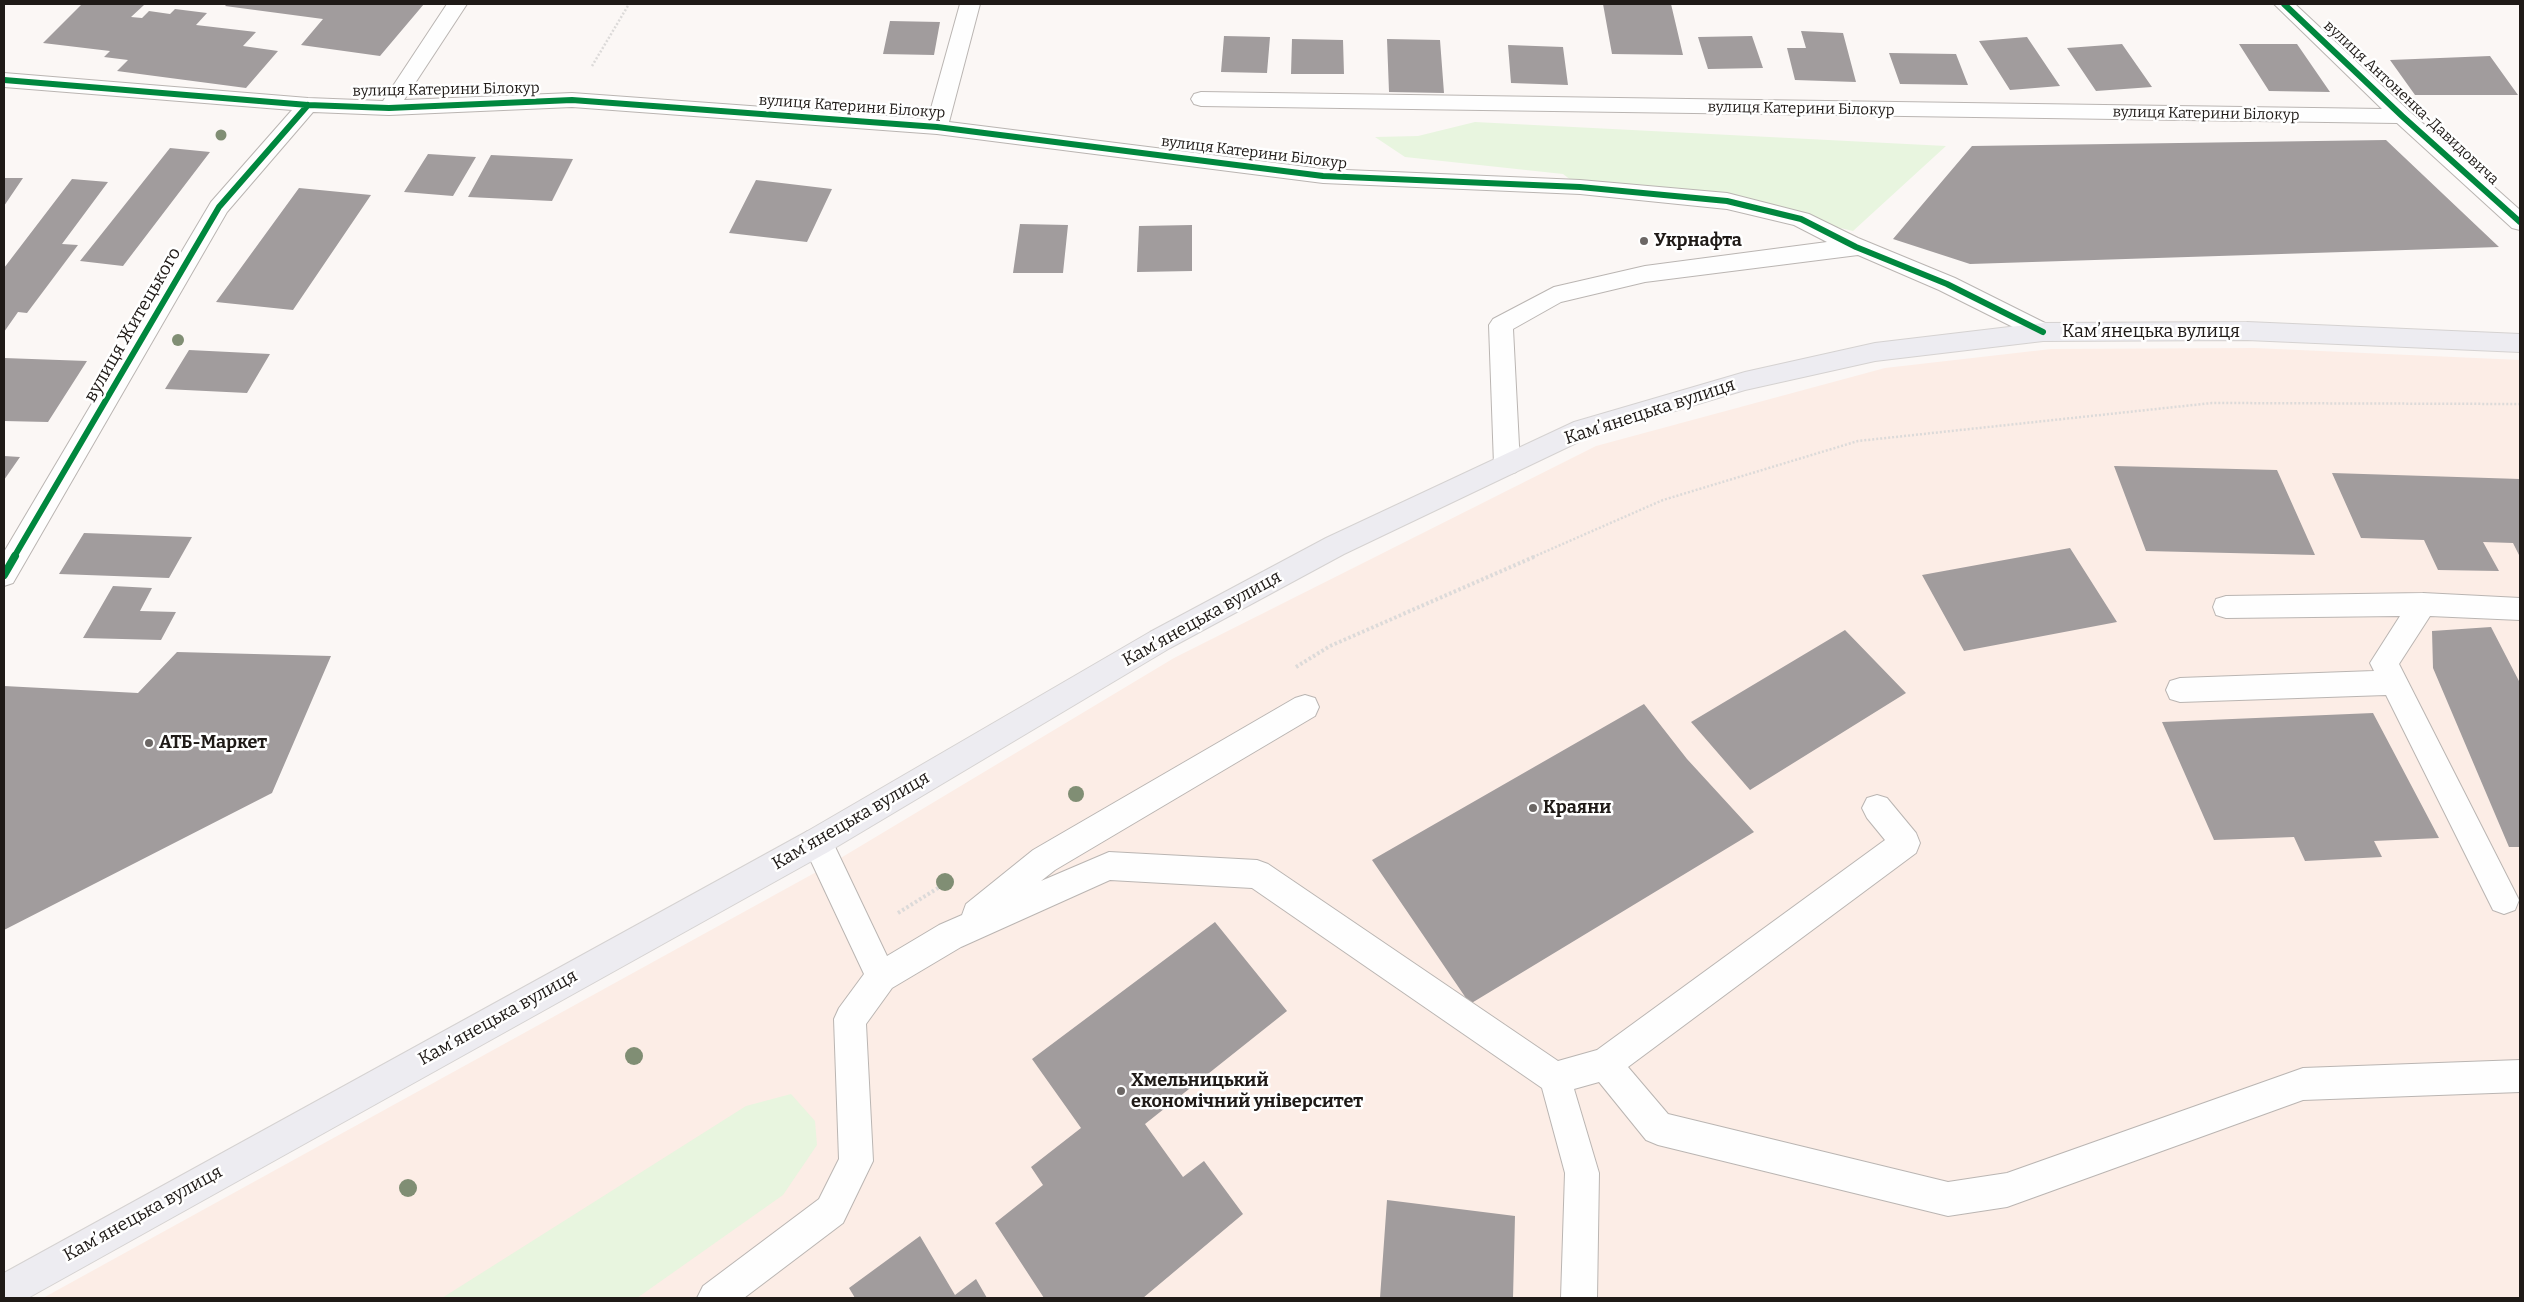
<!DOCTYPE html>
<html>
<head>
<meta charset="utf-8">
<style>
	body { margin:0 }
	#map { position:relative; width:2524px; height:1302px; overflow:hidden; background:#fbf7f5; font-family:Bitter,serif }
	canvas { display:block }
	.frame { position:absolute; inset:0; border:5px solid #1f1a17; pointer-events:none }
</style>
</head>
<body>
<div id="map">
<canvas width="2524" height="1302"></canvas>
<div class="frame"></div>
</div>
<script>
const ctx = document.querySelector('canvas').getContext('2d');
ctx.lineJoin = 'round';
function paint(path, color) { ctx.fillStyle = color; ctx.fill(path, 'evenodd'); }
const shape = rows => new Path2D(rows.map(r => 'M' + r).join(''));
function stroke(path, color, width, dash) { ctx.strokeStyle = color; ctx.lineWidth = width; ctx.lineCap = dash ? 'butt' : 'round'; ctx.setLineDash(dash || []); ctx.stroke(path); }
function drawText(font, color, halo, rows, align = 'center') {
  ctx.font = font + ' Bitter,serif'; ctx.lineWidth = 5; ctx.setLineDash([]); ctx.textBaseline = 'middle'; ctx.strokeStyle = halo; ctx.fillStyle = color; for (const [text, x, y, turn = 0] of rows) {
    ctx.save(); ctx.translate(x, y); ctx.rotate((+turn || 0) * Math.PI / 180); ctx.textAlign = isNaN(turn) ? turn : align; if (halo) ctx.strokeText(text, 0, 0); ctx.fillText(text, 0, 0); ctx.restore();
  }
}
const built = shape([
	[2254,348,2520,360,2520,1298,43,1298,829,865,1174,658,1596,446,1885,368,2051,349]
]);
const green = shape([
	[1475,122,1946,146,1853,231,1727,201,1580,187,1563,174,1405,157,1375,137,1418,136],
	[791,1094,815,1121,817,1145,783,1195,637,1298,442,1298,746,1106]
]);
const building = shape([
	[82,4,144,5,131,17,142,18,149,11,170,14,175,9,207,13,196,25,256,32,243,46,278,51,246,88,117,71,128,60,104,57,110,51,43,43],
	[227,4,424,4,380,56,301,45,323,19,225,6],
	[1603,4,1671,4,1683,55,1612,54],
	[890,21,940,22,934,55,883,54],
	[1801,31,1843,33,1856,82,1795,80,1787,48,1806,48],
	[1224,36,1270,37,1267,73,1221,72],
	[1752,36,1763,68,1708,69,1698,37],
	[2027,37,2060,86,2010,90,1979,41],
	[1292,39,1343,40,1344,74,1291,74],
	[1387,39,1440,40,1444,93,1389,92],
	[2122,44,2152,87,2096,91,2067,48],
	[2239,44,2297,44,2330,92,2269,91],
	[1508,45,1563,47,1568,85,1511,83],
	[1889,53,1956,54,1968,85,1900,84],
	[2490,56,2518,95,2415,95,2390,60],
	[2386,140,2499,247,1970,264,1893,239,1972,146],
	[170,148,210,152,123,266,80,261],
	[428,154,476,157,453,196,404,192],
	[491,155,573,159,552,201,468,197],
	[4,178,23,178,4,206],
	[72,179,108,182,62,244,78,245,27,313,18,312,4,332,4,268],
	[756,180,832,189,807,242,729,233],
	[299,188,371,195,293,310,216,302],
	[1020,224,1068,225,1063,273,1013,273],
	[1192,225,1192,271,1137,272,1139,226],
	[189,350,270,354,247,393,165,389],
	[4,358,87,361,48,422,4,421],
	[4,456,20,457,4,480],
	[2114,466,2277,470,2315,555,2146,551],
	[2332,473,2520,479,2520,557,2513,543,2483,542,2499,571,2438,570,2424,540,2361,538],
	[84,533,192,537,169,578,59,574],
	[2070,548,2117,622,1964,651,1922,575],
	[113,586,152,588,140,611,176,612,161,640,83,638],
	[2491,627,2520,683,2520,847,2509,847,2433,668,2432,631],
	[1845,630,1906,693,1750,790,1691,722],
	[177,652,331,656,272,793,4,930,4,686,138,693],
	[1644,704,1687,759,1754,832,1470,1004,1372,860],
	[2373,713,2439,838,2374,841,2382,857,2305,861,2294,837,2214,840,2162,722],
	[1215,922,1287,1011,1145,1124,1183,1177,1204,1161,1243,1214,1143,1298,1044,1298,995,1223,1043,1185,1031,1167,1081,1128,1032,1059],
	[1387,1200,1515,1216,1513,1298,1380,1298],
	[920,1236,955,1295,976,1279,987,1298,855,1298,849,1288]
]);
const pathFar1 = shape([
	[592,66,629,4],
	[1533,557,1663,500,1858,441,2212,403,2520,404]
]);
const path = shape([
	[1296,667,1330,646,1536,556],
	[898,913,946,883]
]);
const minor = shape([
	[447,4,467,4,404,100,572,93,928,119,960,4,980,4,949,122,1323,169,1580,180,1727,193,1809,214,1858,238,1955,278,2051,326,2055,332,2051,338,2043,341,2035,338,1939,290,1858,255,1645,282,1561,302,1513,329,1520,465,1516,472,1507,475,1498,472,1494,465,1489,325,1493,319,1554,287,1645,266,1827,242,1794,225,1727,209,1580,194,1323,183,937,134,572,107,389,115,313,112,227,212,13,583,4,586,4,552,211,202,292,110,4,87,4,73,308,98,383,101,447,4],
	[2274,4,2295,4,2409,111,2520,210,2520,230,2512,228,2397,123,1201,106,1194,104,1191,99,1194,94,1201,92,2382,109,2274,4],
	[2423,593,2520,598,2520,620,2430,616,2399,664,2519,900,2515,910,2504,914,2493,910,2386,695,2180,702,2170,699,2166,690,2170,681,2180,678,2374,671,2370,663,2400,616,2226,618,2216,615,2213,607,2216,599,2226,596,2423,593],
	[1305,695,1315,698,1319,707,1315,716,1055,870,1041,881,1109,852,1257,860,1268,864,1558,1061,1597,1050,1885,840,1867,818,1862,808,1867,798,1877,795,1887,798,1916,833,1920,843,1916,853,1628,1067,1668,1114,1948,1182,2007,1173,2303,1068,2520,1060,2520,1092,2303,1100,2007,1207,1948,1216,1658,1145,1646,1140,1599,1082,1574,1089,1599,1173,1597,1298,1561,1298,1565,1173,1542,1088,1252,888,1110,880,961,947,892,988,866,1024,873,1161,843,1223,744,1298,697,1298,703,1286,819,1199,839,1159,834,1019,839,1008,864,974,802,842,806,832,817,828,828,832,887,956,939,925,962,915,966,904,1033,850,1295,698,1305,695]
]);
const major = shape([
	[2247,322,2520,334,2520,352,2247,340,2043,341,1875,361,1745,390,1591,436,1344,554,1170,648,828,852,28,1298,4,1298,4,1273,806,832,1150,632,1326,538,1574,422,1745,372,1875,343,2043,323,2247,322]
]);
const cyclewayFar1 = shape([
	[2284,4,2402,116,2520,222],
	[4,80,308,105,389,108,572,100,937,127,1323,176,1580,187,1727,201,1801,219,1856,247,1947,284,2043,332],
	[14,557,219,207,308,105]
]);
const cycleway = shape([
	[4,575,15,556]
]);
const trees = [
	[221,135,5.5],
	[178,340,6],
	[1076,794,8],
	[945,882,9],
	[634,1056,9],
	[408,1188,9]
];
const markers = [
	[1644,241,5,"#6c6765"],
	[149,743,5,"#6c6765"],
	[1533,808,5,"#6c6765"],
	[1121,1091,5,"#6c6765"]
];
const farStreetnames = [
	["вулиця Катерини Білокур",446,90,-1],
	["вулиця Антоненка-Давидовича",2411,103,43],
	["вулиця Катерини Білокур",852,107,4],
	["вулиця Катерини Білокур",1801,109,1],
	["вулиця Катерини Білокур",2206,114,1],
	["вулиця Катерини Білокур",1254,153,7]
];
const poiNames = [
	["Укрнафта",1654,241],
	["АТБ-Маркет",159,743],
	["Краяни",1543,808],
	["Хмельницький",1131,1081],
	["економічний університет",1131,1102]
];
const streetNames = [
	["вулиця Житецького",133,325,-60],
	["Камʼянецька вулиця",2151,332],
	["Камʼянецька вулиця",1650,412,-18],
	["Камʼянецька вулиця",1202,619,-29],
	["Камʼянецька вулиця",851,821,-30],
	["Камʼянецька вулиця",498,1018,-29],
	["Камʼянецька вулиця",143,1214,-29]
];
paint(built, '#fcede6');
paint(green, '#e8f5df');
paint(building, '#a19c9d');
stroke(minor, '#bab5b2', 2);
stroke(major, '#d5d2d1', 2);
stroke(pathFar1, '#dcdad9', 2.5, [2, 2]);
stroke(path, '#dcdad9', 4, [2.5, 2.5]);
paint(minor, '#fefefe');
paint(major, '#edecf1');
stroke(cyclewayFar1, '#00873e', 6);
stroke(cycleway, '#00873e', 8);
ctx.fillStyle = '#808e74';
for (const [x, y, r] of trees) { ctx.beginPath(); ctx.arc(x, y, r, 0, 2 * Math.PI); ctx.fill(); }
for (const [x, y, r, color] of markers) { const dot = new Path2D(); dot.arc(x, y, r, 0, 2 * Math.PI); ctx.fillStyle = color; ctx.fill(dot); stroke(dot, '#fff', 2); }
drawText('15px', '#1f1a17', '#fff', farStreetnames);
drawText('bold 18px', '#1f1a17', '#fff', poiNames, 'left');
drawText('18px', '#1f1a17', '#fff', streetNames);
</script>
</body>
</html>
